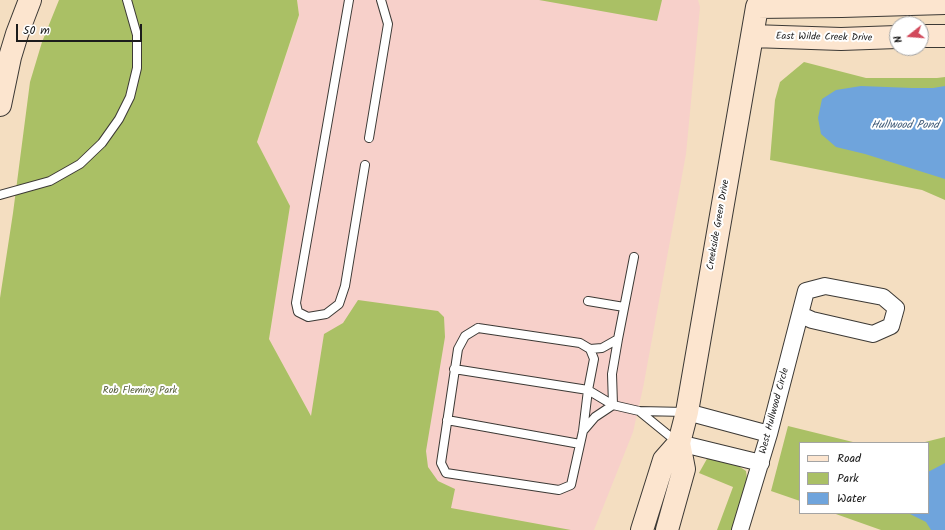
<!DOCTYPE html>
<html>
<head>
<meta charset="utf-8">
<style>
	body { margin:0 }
	#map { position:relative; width:945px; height:530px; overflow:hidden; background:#f4dec1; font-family:Kalam,sans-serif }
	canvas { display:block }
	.legend { position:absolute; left:799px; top:442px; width:130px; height:72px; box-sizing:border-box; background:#fff; border:1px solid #a4a4a4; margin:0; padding:5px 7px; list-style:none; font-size:12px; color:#1c1c1c }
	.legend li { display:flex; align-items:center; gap:8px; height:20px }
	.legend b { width:20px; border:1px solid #a4a4a4 }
	.north { position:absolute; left:889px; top:16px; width:40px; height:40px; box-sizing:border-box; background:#fff; border:1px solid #a4a4a4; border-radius:50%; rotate:253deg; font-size:11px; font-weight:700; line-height:16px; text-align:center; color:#1c1c1c }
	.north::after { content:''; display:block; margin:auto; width:14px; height:18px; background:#d1495b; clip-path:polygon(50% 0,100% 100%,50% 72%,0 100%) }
	.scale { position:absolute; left:16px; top:24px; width:126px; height:18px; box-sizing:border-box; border:2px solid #1c1c1c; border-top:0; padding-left:5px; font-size:12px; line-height:14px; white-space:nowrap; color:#1c1c1c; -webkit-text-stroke:3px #fff; paint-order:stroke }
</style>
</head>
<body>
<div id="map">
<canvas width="945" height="530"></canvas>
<ul class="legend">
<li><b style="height:5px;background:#fce5cf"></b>Road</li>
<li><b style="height:11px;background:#aac065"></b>Park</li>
<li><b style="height:11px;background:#6fa4dc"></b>Water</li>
</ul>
<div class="north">N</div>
<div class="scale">50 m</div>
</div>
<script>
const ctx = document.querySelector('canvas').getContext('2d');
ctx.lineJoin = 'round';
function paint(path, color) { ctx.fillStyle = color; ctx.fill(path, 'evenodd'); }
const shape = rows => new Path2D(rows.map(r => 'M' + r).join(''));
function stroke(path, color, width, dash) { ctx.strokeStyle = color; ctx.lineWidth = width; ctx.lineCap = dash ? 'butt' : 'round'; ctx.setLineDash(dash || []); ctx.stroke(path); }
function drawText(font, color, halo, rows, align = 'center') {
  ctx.font = font + ' Kalam,sans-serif'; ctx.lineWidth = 4; ctx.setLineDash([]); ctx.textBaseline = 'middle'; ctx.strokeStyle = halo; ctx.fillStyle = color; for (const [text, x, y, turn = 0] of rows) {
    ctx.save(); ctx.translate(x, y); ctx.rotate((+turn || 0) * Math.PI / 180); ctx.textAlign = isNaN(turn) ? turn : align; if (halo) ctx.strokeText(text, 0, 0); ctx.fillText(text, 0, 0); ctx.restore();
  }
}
const built = shape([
	[297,0,698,0,700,7,686,154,643,388,633,432,594,530,293,530,311,416,269,339,290,206,257,143,299,16]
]);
const green = shape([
	[59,0,297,0,299,15,257,142,290,206,269,339,311,416,324,334,343,323,358,300,438,311,444,317,445,337,426,451,428,467,438,481,455,489,451,508,571,530,0,530,0,298,13,213,30,82,42,42],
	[539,0,662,0,657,21],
	[804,62,866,78,937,78,945,77,945,200,922,190,770,160,775,100,780,82],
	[788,426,857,443,800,443,800,501,771,491],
	[945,437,945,530,881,530,833,513,928,513,928,443,921,443],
	[708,457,737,465,746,471,748,487,732,530,717,530,733,487,699,473]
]);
const water = shape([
	[861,86,912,88,933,88,945,86,945,179,865,154,836,147,821,134,818,118,822,99,836,90],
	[945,463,945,530,931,530,926,522,908,513,928,513,928,472]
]);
const lane = shape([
	[349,0,296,303,298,312,308,317,326,314,339,304,345,286,365,165],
	[369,138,388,24,381,0],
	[0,195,50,181,80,164,102,143,119,119,130,97,137,68,137,35,127,0],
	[588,301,624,307],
	[478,328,580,343,590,349,594,359,588,390,583,431,571,485,559,490,446,473,441,463,458,349,465,336,478,328],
	[590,349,602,348,618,339,634,257],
	[454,369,588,390,613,405,639,411,686,412],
	[639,411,677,442],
	[447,420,580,444],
	[583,431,595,417,613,405,612,374,618,339]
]);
const street = shape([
	[687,412,769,434],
	[679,443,761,463],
	[740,530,769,434,806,291,825,286,883,297,896,308,891,326,873,334,812,320,801,315]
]);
const secondary = shape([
	[757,7,842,6,945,3],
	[752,36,841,39,897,37],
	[921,36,945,36],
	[0,105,10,57,17,34,30,0],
	[642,530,664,460,679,443],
	[667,530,684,469,679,443,687,412,757,7,760,0]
]);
const streetNames = [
	["East Wilde Creek Drive",824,38,1],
	["Creekside Green Drive",719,225,-80],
	["West Hullwood Circle",775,411,-75]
];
const parkNames = [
	["Rob Fleming Park",140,391]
];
const waterNames = [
	["Hullwood Pond",905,126]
];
paint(built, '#f7d0ca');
paint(green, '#aac065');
paint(water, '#6fa4dc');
stroke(lane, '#3c3935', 10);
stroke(street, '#3c3935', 18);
stroke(secondary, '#3c3935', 24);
stroke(lane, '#fff', 8);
stroke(street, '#fff', 16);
stroke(secondary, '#fce5cf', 22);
drawText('10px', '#1c1c1c', '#fff', streetNames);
drawText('10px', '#555e39', '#fff', parkNames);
drawText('italic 11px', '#46607c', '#fff', waterNames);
</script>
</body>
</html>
